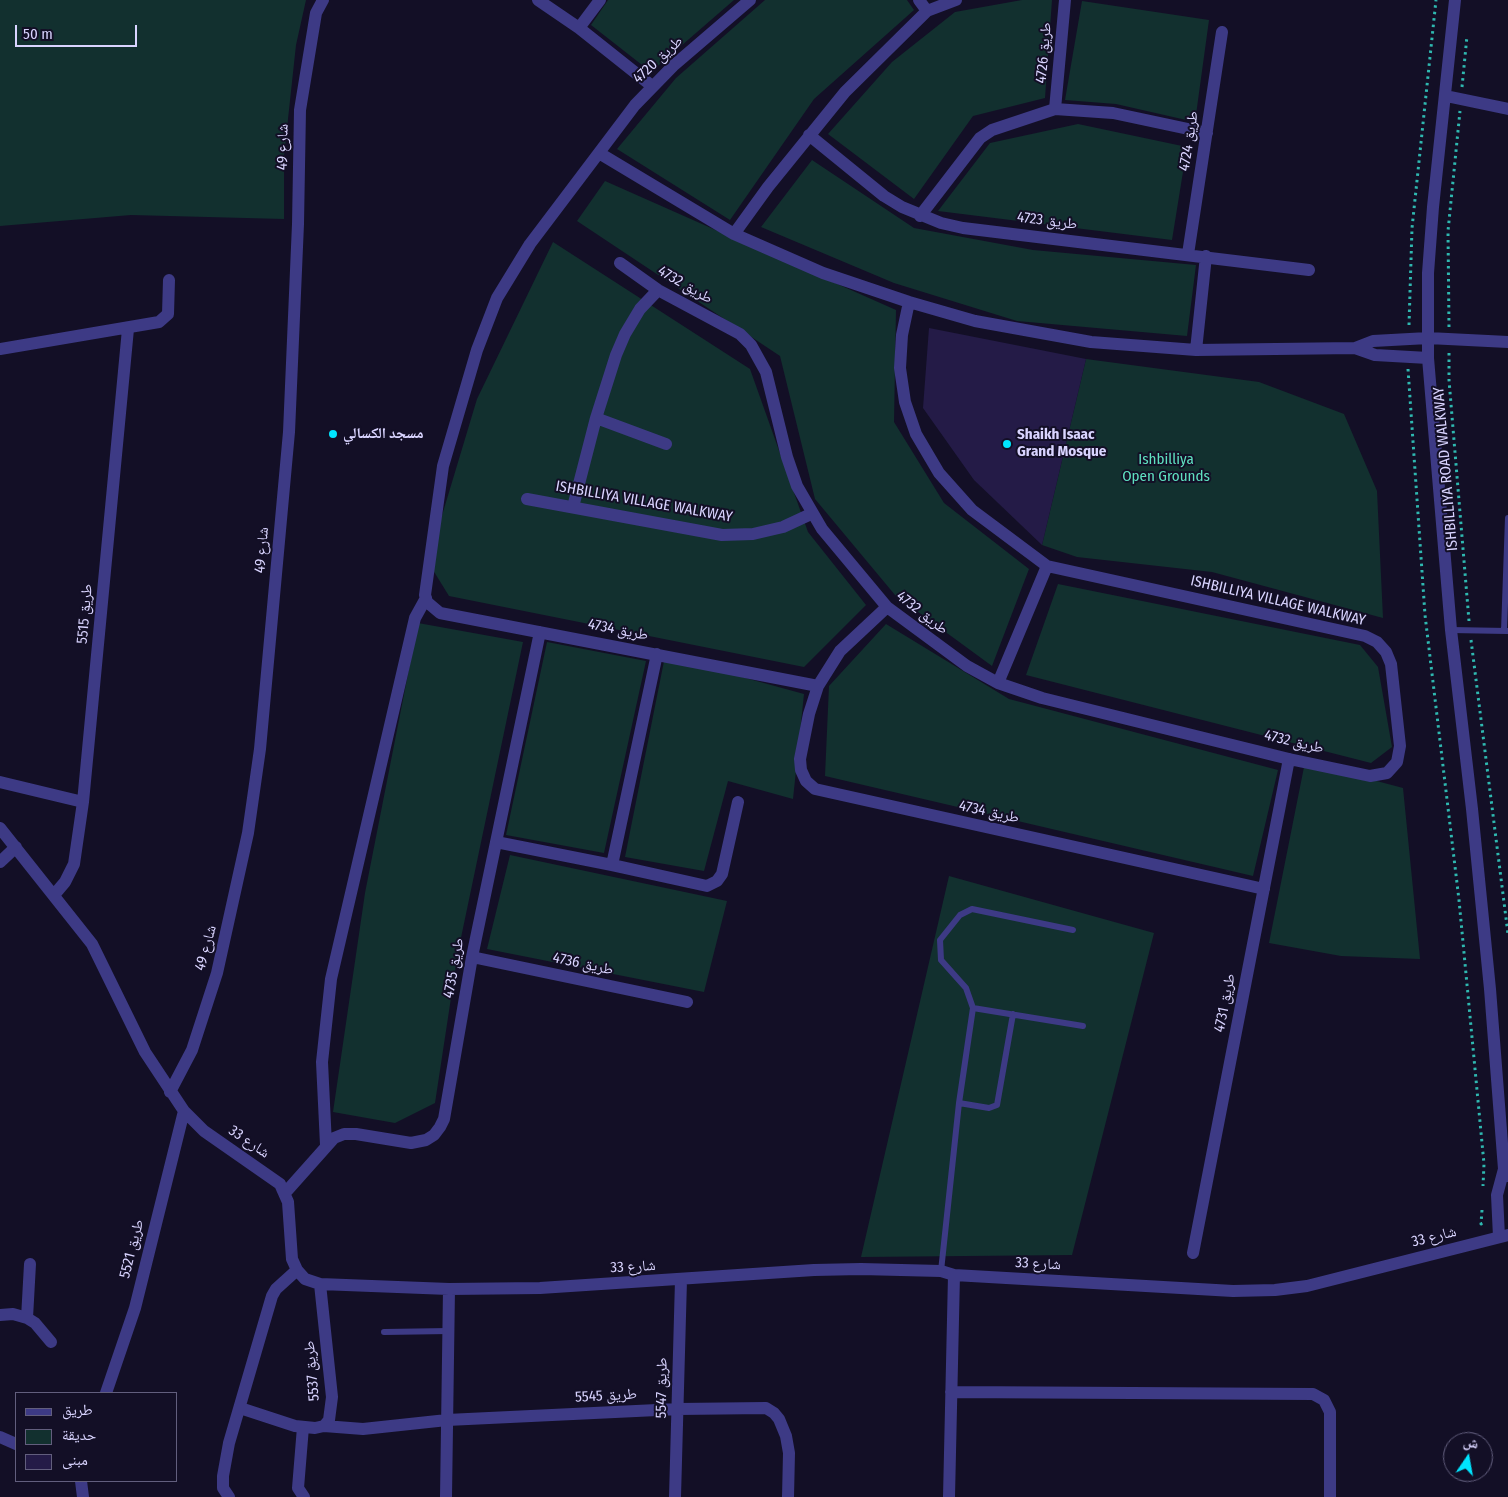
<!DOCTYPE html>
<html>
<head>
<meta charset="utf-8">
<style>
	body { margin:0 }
	#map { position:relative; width:1508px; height:1497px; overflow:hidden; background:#130f26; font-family:"Fira Sans Condensed","Noto Naskh Arabic",sans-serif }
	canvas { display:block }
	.legend { position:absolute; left:15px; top:1392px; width:162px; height:90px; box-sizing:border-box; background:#130f26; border:1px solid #625e7d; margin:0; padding:6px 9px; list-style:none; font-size:15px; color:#d9d4ff }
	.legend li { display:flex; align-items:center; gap:10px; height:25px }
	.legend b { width:25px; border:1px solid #625e7d }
	.north { position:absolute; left:1443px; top:1432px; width:50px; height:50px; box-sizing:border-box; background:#130f26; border:1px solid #625e7d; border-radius:50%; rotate:12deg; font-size:14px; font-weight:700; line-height:20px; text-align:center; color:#d9d4ff }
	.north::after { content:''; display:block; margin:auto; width:18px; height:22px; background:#00e5ff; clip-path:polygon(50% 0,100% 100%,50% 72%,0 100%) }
	.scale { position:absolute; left:15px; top:25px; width:122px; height:22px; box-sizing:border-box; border:2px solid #d9d4ff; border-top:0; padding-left:6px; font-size:15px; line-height:18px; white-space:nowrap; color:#d9d4ff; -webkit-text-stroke:4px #130f26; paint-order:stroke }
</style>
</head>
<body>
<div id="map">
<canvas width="1508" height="1497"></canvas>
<ul class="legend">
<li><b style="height:6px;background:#3d3a85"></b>طريق</li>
<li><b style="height:14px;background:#12302f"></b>حديقة</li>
<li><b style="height:14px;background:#241b47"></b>مبنى</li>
</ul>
<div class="north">ش</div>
<div class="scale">50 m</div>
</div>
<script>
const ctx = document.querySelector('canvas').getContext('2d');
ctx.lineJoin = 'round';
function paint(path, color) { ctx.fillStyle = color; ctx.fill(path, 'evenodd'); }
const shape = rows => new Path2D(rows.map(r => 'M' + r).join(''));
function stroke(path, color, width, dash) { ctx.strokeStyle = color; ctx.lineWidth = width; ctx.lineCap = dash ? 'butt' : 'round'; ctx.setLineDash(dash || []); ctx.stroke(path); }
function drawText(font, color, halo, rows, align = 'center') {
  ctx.font = font + ' "Fira Sans Condensed","Noto Naskh Arabic",sans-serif'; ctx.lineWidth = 4; ctx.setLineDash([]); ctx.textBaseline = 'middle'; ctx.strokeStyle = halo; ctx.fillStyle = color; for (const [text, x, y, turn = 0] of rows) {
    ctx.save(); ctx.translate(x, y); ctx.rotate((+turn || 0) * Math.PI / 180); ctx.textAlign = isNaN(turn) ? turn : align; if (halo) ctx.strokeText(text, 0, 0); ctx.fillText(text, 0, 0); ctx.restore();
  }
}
const green = shape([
	[0,0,306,0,296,45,284,156,284,219,131,215,0,226],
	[608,0,734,0,651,72,591,25],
	[765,0,907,0,914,10,814,99,730,220,617,149,676,78],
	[1022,0,1052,0,1045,98,973,116,914,199,828,134,892,62,955,12],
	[1082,1,1209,20,1195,122,1116,104,1065,100],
	[1078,124,1187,147,1172,240,938,211,990,143],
	[812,160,914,228,1033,250,1196,265,1187,336,1017,321,894,283,761,227],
	[605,181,896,310,894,422,944,503,1029,569,992,666,895,595,815,499,780,356,577,221],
	[553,242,750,369,808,532,866,605,804,667,449,596,428,562,477,399],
	[1086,359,1259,382,1344,414,1377,491,1383,618,1212,572,1077,557,1042,545],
	[1058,584,1360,645,1378,667,1392,747,1371,763,1026,675],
	[418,623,523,642,458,952,435,1103,395,1123,333,1112,365,893],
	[886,624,1009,699,1278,770,1253,876,825,776,829,686],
	[547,642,646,661,604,853,506,835],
	[665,656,804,694,793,799,728,781,704,871,625,857],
	[1305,762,1403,788,1420,959,1341,956,1269,943],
	[510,855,727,901,704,992,487,949],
	[949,876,1154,933,1072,1255,861,1257]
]);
const building = shape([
	[929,328,1086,359,1042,545,974,480,923,408]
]);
const path = shape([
	[1462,87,1467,36],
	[1409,325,1412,228,1436,0],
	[1449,327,1448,231,1460,111],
	[1449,353,1449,380,1469,621],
	[1408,369,1425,615,1459,900,1484,1164,1483,1186],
	[1471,640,1508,934],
	[1482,1210,1481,1224,1486,1222]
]);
const service = shape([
	[1451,630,1507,631],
	[1504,631,1508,518],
	[973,1008,1083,1026],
	[959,1103,989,1108,997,1105,1013,1014],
	[941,1271,959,1103,973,1008,966,988,941,960,940,940,960,915,972,909,1073,930],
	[384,1332,449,1331]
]);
const minor = shape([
	[538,0,579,28,652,86],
	[750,0,673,66,635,105,530,244,497,298,477,350,443,466,425,595,427,602,440,613,818,686],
	[919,0,927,11],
	[1455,0,1433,207,1428,273,1428,358,1451,630,1472,809,1490,989,1504,1169,1508,1176],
	[579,28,600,0],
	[1446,96,1508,109],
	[1055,109,1065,0],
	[809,135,884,196,902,207,941,223,963,228,1309,270],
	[599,153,734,234,823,273,909,302,975,321,1091,342,1196,350,1355,348,1373,341,1428,338,1508,342],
	[920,216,980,138,992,130,1055,109,1113,113,1207,133],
	[734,234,768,187,845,92,927,11,956,0],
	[1188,254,1222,32],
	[620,263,658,290,740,334,751,345,766,372,787,457,797,486,822,529,887,607,967,666,998,683,1042,698,1289,759,1370,776,1387,773,1397,762,1400,746,1391,664,1386,652,1377,642,1365,636,1047,566,972,510,939,473,916,434,905,402,900,368,902,335,909,302],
	[1355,348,1375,355,1428,358],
	[0,349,159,322,168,314,169,280],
	[1196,350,1206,256],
	[596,418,666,444],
	[527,499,722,535,753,534,783,527,811,514],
	[573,507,596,418,616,355,625,334,640,309,658,290],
	[887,607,840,651,818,686,809,714,800,759,801,770,806,781,815,789,1264,889],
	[998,683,1047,566],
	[0,782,83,802],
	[0,828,92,944,145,1052,184,1111,204,1131,280,1184,288,1202,292,1259,297,1270,305,1279,320,1284,449,1289,540,1288,814,1270,861,1269,941,1271,954,1275,1233,1291,1275,1290,1307,1286,1508,1235],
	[496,842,612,865,707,886,717,881,722,874,738,802],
	[0,862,16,847],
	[612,865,657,654],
	[54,895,65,882,74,864,83,802,128,329],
	[472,957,687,1002],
	[170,1092,192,1050,217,973,248,833,260,749,289,432,298,224,300,110,316,13,323,0],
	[326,1145,322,1062,331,979,415,618,426,598],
	[285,1193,334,1138,344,1134,356,1134,411,1143,426,1140,434,1135,440,1127,444,1119,472,957,540,632],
	[1499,1237,1497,1195,1504,1169],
	[1193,1253,1289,759],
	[0,1315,13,1314,27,1318,35,1323,51,1342],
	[27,1318,30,1264],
	[951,1392,1313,1394,1324,1400,1330,1412,1330,1497],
	[106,1393,135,1308,184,1111],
	[240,1408,295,1426,315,1428,324,1426,329,1420,332,1397,320,1284],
	[324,1426,363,1429,447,1420,678,1409,766,1408,774,1413,779,1419,786,1436,789,1453,788,1497],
	[303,1427,298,1488,304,1497],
	[0,1437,16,1444],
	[81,1481,83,1497],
	[229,1497,223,1488,223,1476,229,1443,272,1296,276,1289,297,1270],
	[446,1497,449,1289],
	[675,1497,681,1280],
	[949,1497,954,1275]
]);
const markers = [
	[333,434,5,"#00e5ff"],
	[1007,444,5,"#00e5ff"]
];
const streetNames = [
	["طريق 4726",1044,53,-85],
	["طريق 4720",658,60,-43],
	["طريق 4724",1189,141,-81],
	["شارع 49",283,147,-89],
	["طريق 4723",1047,221,7],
	["طريق 4732",685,285,30],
	["ISHBILLIYA ROAD WALKWAY",1446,469,-95],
	["ISHBILLIYA VILLAGE WALKWAY",644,502,10],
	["شارع 49",262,550,-85],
	["ISHBILLIYA VILLAGE WALKWAY",1278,601,13],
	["طريق 4732",922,613,38],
	["طريق 5515",85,614,-85],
	["طريق 4734",618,630,11],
	["طريق 4732",1294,742,13],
	["طريق 4734",989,812,12],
	["شارع 49",206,948,-75],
	["طريق 4736",583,964,12],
	["طريق 4735",454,968,-80],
	["طريق 4731",1225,1003,-79],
	["شارع 33",249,1142,34],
	["شارع 33",1434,1237,-14],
	["طريق 5521",132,1249,-76],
	["شارع 33",1038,1264,3],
	["شارع 33",633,1267,-3],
	["طريق 5537",312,1371,-95],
	["طريق 5547",662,1388,-89],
	["طريق 5545",606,1396,-3]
];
const poiNames = [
	["مسجد الكسالي",343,434],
	["Shaikh Isaac",1017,435],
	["Grand Mosque",1017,452]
];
const parkNames = [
	["Ishbilliya",1166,460],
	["Open Grounds",1166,477]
];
paint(green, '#12302f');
paint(building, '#241b47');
stroke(path, '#2fb8b0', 3, [2.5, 4]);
stroke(service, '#3d3a85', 6);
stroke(minor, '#3d3a85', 12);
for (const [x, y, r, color] of markers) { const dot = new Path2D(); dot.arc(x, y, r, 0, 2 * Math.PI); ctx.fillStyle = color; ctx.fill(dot); stroke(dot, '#130f26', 2); }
drawText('15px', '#d9d4ff', '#130f26', streetNames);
drawText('bold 15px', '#d9d4ff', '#130f26', poiNames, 'left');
drawText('15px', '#5fe0c0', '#130f26', parkNames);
</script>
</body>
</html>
